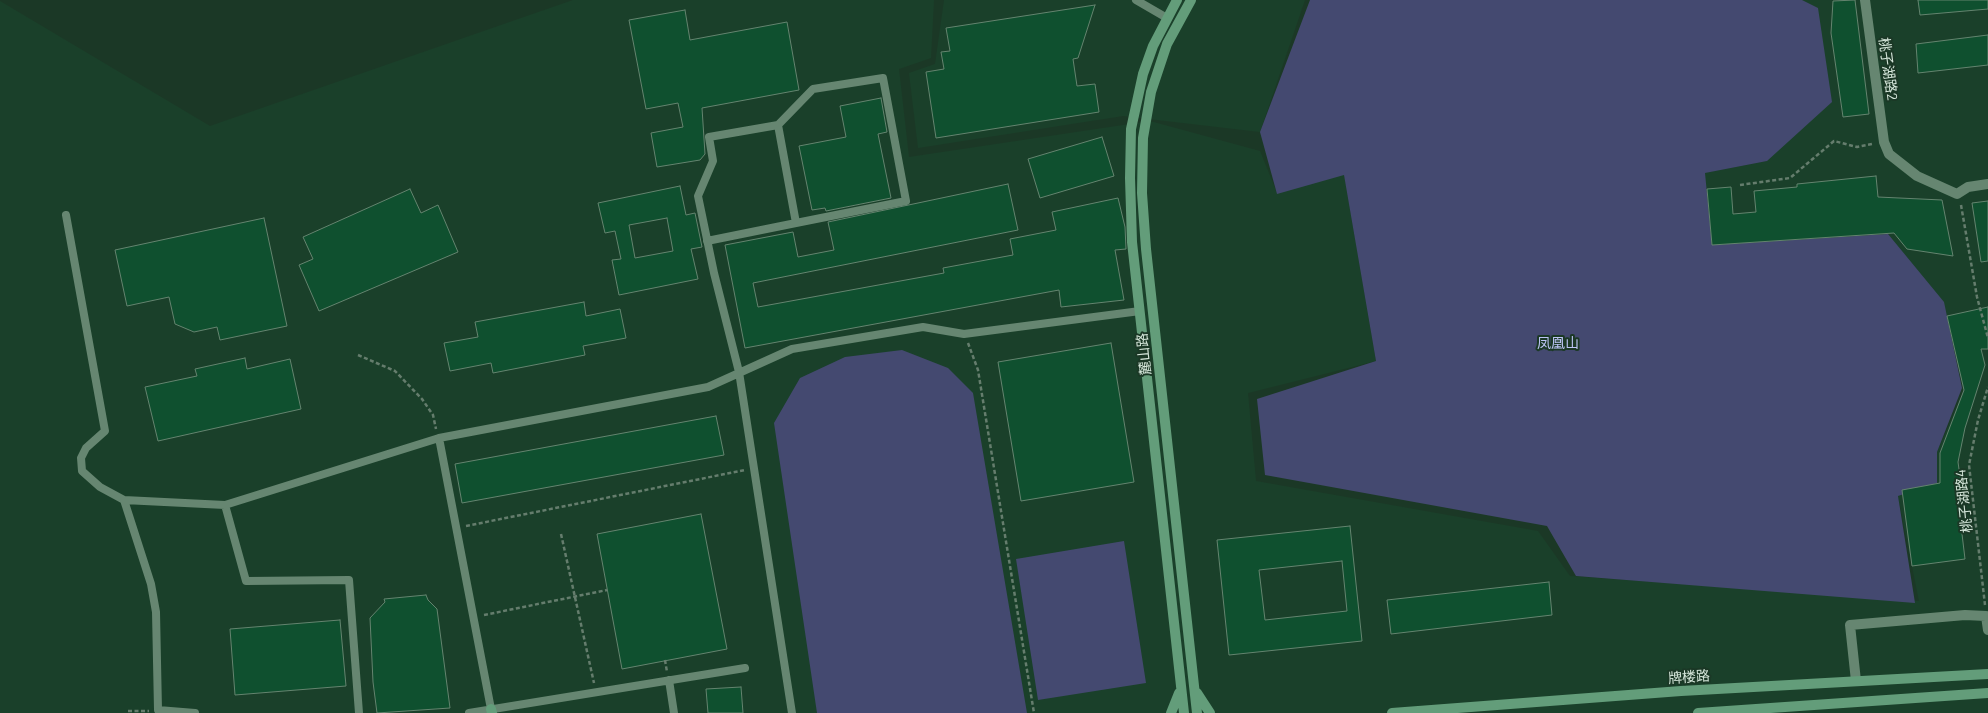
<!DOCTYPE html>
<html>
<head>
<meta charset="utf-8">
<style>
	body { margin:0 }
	canvas { display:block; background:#1b3826 }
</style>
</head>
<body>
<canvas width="1988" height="713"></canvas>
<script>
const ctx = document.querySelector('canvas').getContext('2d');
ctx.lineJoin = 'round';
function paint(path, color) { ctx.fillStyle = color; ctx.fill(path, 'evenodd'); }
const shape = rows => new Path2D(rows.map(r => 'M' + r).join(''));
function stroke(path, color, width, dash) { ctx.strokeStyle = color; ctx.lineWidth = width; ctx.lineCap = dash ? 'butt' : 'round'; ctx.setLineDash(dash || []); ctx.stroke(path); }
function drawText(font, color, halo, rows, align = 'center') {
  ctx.font = font + ' Barlow,"Noto Sans SC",sans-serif'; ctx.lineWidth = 4; ctx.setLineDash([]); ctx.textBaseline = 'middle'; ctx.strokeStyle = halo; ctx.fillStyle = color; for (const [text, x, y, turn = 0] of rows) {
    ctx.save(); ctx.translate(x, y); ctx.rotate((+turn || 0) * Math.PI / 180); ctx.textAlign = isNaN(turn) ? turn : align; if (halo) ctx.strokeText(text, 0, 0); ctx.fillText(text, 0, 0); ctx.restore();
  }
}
const built = shape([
	[573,0,934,0,931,58,899,69,909,157,1150,121,1260,151,1277,193,1344,174,1376,361,1248,393,1256,481,1538,531,1570,576,1919,601,1898,496,1937,482,1937,452,1964,390,1947,316,1888,234,1712,245,1704,173,1767,161,1818,8,1802,0,1988,0,1988,713,0,713,0,1,210,126],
	[944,0,1305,0,1260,132,1123,116,918,148,909,73,935,64]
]);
const green = shape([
	[1310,0,1802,0,1818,8,1832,102,1767,161,1705,173,1712,245,1888,234,1944,302,1962,388,1937,452,1937,483,1898,496,1915,603,1576,576,1547,526,1265,475,1257,399,1376,361,1344,175,1277,194,1260,132],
	[902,350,948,368,973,393,1027,713,817,713,774,423,800,378,845,357],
	[1124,541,1146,683,1038,700,1016,559]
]);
const building = shape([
	[1855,0,1869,114,1843,117,1831,33,1833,1,1855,0],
	[1918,0,1988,0,1988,9,1920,15,1918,0],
	[1095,5,1078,58,1073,59,1077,86,1095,84,1099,112,936,138,926,72,944,69,941,52,950,51,946,28,1095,5],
	[685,10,690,40,787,22,799,90,702,108,705,154,700,160,657,167,651,133,683,127,678,103,646,109,629,20,685,10],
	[1988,35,1988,65,1918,73,1916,44,1988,35],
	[881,98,887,132,878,134,891,198,826,211,825,208,812,210,799,146,846,137,840,106,881,98],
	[1102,137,1114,176,1040,198,1028,159,1102,137],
	[1876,176,1878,197,1942,200,1953,256,1907,249,1894,233,1712,245,1707,189,1731,187,1733,214,1756,212,1754,191,1797,187,1797,184,1876,176],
	[1008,184,1018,230,753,283,758,307,944,273,943,268,1013,255,1010,239,1056,230,1052,212,1118,198,1125,227,1126,249,1115,250,1124,300,1061,307,1059,290,745,348,725,245,793,232,798,257,834,250,828,222,1008,184],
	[680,186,686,215,695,213,702,247,691,249,698,279,619,295,612,260,621,259,615,231,605,233,598,203,680,186],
	[667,218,673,251,635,258,629,225,667,218],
	[410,189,421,213,438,205,458,252,319,311,299,265,313,259,303,237,410,189],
	[1988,201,1988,261,1981,262,1972,203,1988,201],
	[264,218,287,326,220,340,217,327,194,332,175,324,169,297,127,306,115,250,264,218],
	[584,302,586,316,620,309,626,338,583,346,585,355,493,373,491,363,450,371,444,343,478,337,475,322,584,302],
	[1988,307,1988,349,1981,349,1985,365,1965,428,1958,462,1961,484,1956,484,1965,559,1912,566,1902,490,1940,483,1940,453,1964,390,1947,316,1988,307],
	[1111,343,1134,482,1021,501,998,362,1111,343],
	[245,358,247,369,290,359,301,409,158,441,145,387,197,376,195,369,245,358],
	[716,416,724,455,462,503,455,464,716,416],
	[701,514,727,649,622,669,597,534,701,514],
	[1350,526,1362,641,1229,655,1217,540,1350,526],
	[1342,561,1347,611,1265,620,1259,570,1342,561],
	[1549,582,1552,615,1391,634,1387,600,1549,582],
	[426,595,428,600,437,609,450,708,377,713,373,682,370,618,385,602,384,599,426,595],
	[340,620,346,686,235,695,230,629,340,620],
	[741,687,743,713,708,713,706,689,741,687]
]);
const path = shape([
	[1740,185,1790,178,1834,141,1857,147,1872,144],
	[1961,205,1977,297,1988,338],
	[968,343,978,370,1034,713],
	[358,355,395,371,422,399,433,415,436,429],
	[466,526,745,470],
	[561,534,594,683],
	[1985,605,1969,465,1978,420,1988,387],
	[484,615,607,590],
	[665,660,667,672],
	[128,711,149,711]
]);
const lane = shape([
	[1136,0,1167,18],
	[66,215,105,431,86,448,81,458,82,471,100,487,124,500,225,505,439,438,708,387,792,349,923,327,964,334,1140,311],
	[707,241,796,223,778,125],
	[439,438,491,709],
	[124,500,151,584,156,612,158,710,195,713],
	[225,505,246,581,349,580,359,713],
	[669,680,674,713],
	[469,713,745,668],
	[792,713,739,372,714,273,698,196,713,161,709,137,778,125,813,89,883,78,906,201,796,223]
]);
const street = shape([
	[1865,0,1884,142,1889,154,1917,176,1957,194,1968,187,1988,184],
	[1856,681,1850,625,1965,615,1986,616,1988,630]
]);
const secondary = shape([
	[1177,0,1153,46,1143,74,1131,129,1130,178,1132,242,1184,713],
	[1191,0,1167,44,1151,92,1143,138,1142,193,1146,249,1197,713],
	[1197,693,1210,713],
	[491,709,492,713],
	[1171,713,1179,693],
	[1392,713,1681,691,1988,674],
	[1698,713,1988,693]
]);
const streetNames = [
	["桃子湖路2",1888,69,82],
	["麓山路",1144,354,-96],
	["桃子湖路4",1964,501,-96],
	["牌楼路",1689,677,-4]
];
const parkNames = [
	["凤凰山",1558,343]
];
paint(built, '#1a402a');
paint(green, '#444970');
paint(building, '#0f502f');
stroke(building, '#64846f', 1);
stroke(path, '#657d6d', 2.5, [4, 2.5]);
stroke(lane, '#668671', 8);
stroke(street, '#668671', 10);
stroke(secondary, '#639d7a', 10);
drawText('14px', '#d6e7db', '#1b3826', streetNames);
drawText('14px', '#bdc5f5', '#1b3826', parkNames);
</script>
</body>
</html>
